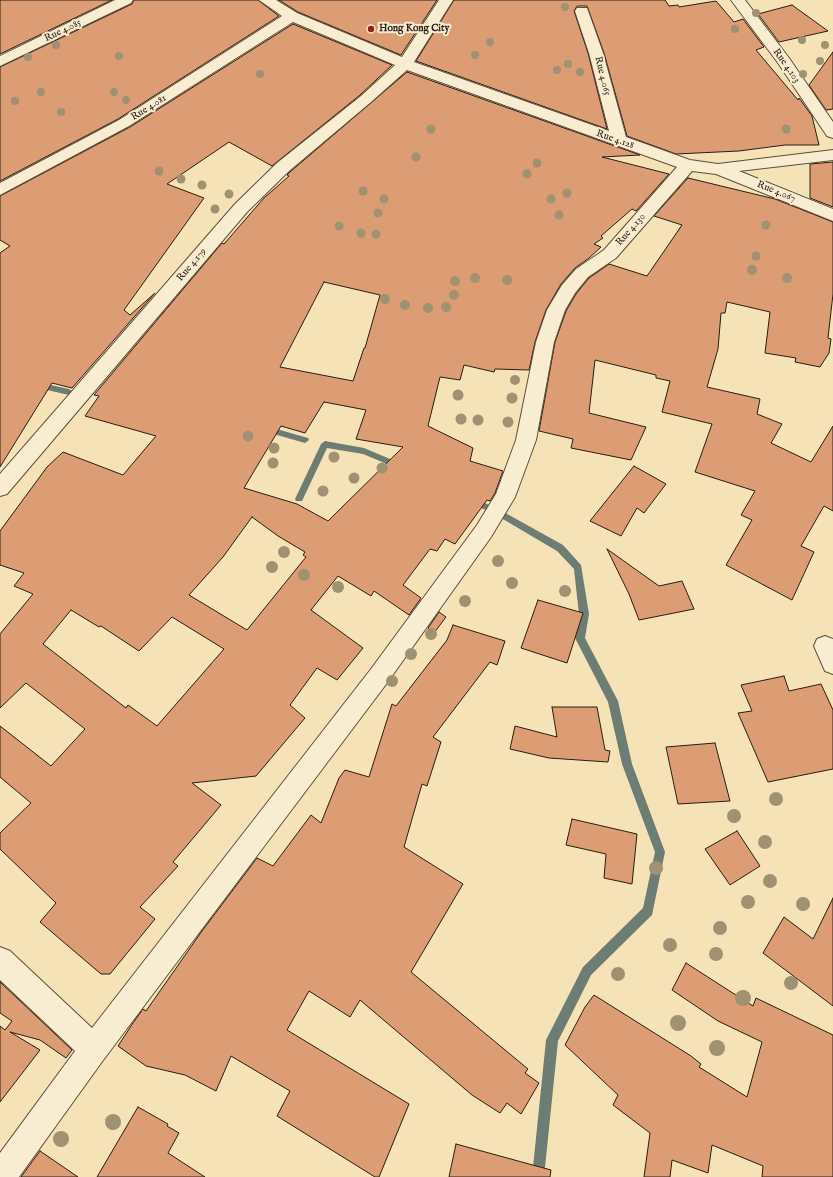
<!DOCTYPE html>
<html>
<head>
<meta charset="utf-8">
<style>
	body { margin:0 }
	canvas { display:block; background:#f5e3b7 }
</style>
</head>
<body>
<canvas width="833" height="1177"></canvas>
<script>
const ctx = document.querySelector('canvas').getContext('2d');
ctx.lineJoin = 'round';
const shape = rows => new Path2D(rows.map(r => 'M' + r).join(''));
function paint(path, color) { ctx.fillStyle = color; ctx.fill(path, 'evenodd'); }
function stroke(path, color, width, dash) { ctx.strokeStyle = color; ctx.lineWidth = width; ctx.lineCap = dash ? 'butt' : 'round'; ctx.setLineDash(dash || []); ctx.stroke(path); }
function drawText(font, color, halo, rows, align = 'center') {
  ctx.font = font + ' "IM FELL English",serif'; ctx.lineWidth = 4; ctx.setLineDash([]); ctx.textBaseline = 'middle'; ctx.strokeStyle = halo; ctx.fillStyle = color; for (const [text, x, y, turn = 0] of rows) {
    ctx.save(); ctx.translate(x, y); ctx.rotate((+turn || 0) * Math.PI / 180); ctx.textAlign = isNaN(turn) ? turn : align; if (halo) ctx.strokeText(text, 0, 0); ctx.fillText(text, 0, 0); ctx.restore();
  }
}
const stream = shape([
	[37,382,69,389,73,392,69,395,34,387,33,385,37,382],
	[266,426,308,438,309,440,305,443,263,431,262,429,263,427,266,426],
	[325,441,364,448,402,464,403,466,399,469,363,454,327,448,302,501,296,501,295,499,321,444,325,441],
	[472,497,500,510,563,545,581,565,589,614,585,638,618,701,632,764,665,852,652,915,591,975,558,1041,544,1177,532,1177,546,1040,583,967,643,908,655,852,622,764,608,702,575,638,579,614,574,569,557,551,496,515,469,502,468,500,469,498,472,497]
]);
const building = shape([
	[0,0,112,0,0,54,0,0],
	[134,0,258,0,279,16,118,119,0,181,0,67,132,4,134,0],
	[279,0,437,0,401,55,298,12,279,0],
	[454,0,665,0,669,6,678,5,679,7,716,1,734,22,743,19,764,47,756,50,798,100,799,98,812,116,819,145,785,145,739,151,676,154,627,136,604,53,587,6,577,6,574,11,588,53,607,129,416,61,454,0],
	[792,5,828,31,779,42,758,14,792,5],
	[293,24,392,65,360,95,272,166,229,142,167,184,204,198,124,310,130,315,155,293,72,388,52,383,0,467,0,253,10,246,0,240,0,196,130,127,293,24],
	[833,52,833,109,826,110,809,85,833,52],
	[407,72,640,155,602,157,669,174,636,211,632,209,601,236,603,238,594,244,601,247,589,258,575,268,561,284,546,310,535,342,529,370,495,369,494,372,464,365,460,380,440,377,428,426,473,448,470,461,503,471,495,493,490,501,487,500,455,544,445,539,437,551,430,549,403,585,421,598,409,615,374,591,371,596,338,576,311,610,363,648,337,680,317,668,290,705,305,718,256,776,192,783,221,805,173,862,178,866,140,907,155,919,110,974,101,974,40,922,56,903,0,849,0,833,31,803,0,777,0,726,51,766,85,729,26,683,0,708,0,634,33,594,14,586,24,573,0,565,0,531,47,467,63,452,123,475,156,436,85,416,99,396,94,395,222,243,224,244,264,198,289,176,287,175,290,172,407,72],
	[324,282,380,295,365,348,364,348,353,381,280,367,324,282],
	[324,402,366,410,356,439,403,447,328,521,297,504,244,488,281,426,305,433,324,402],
	[252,517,278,536,305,552,303,555,306,557,247,630,189,595,223,557,252,517],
	[71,610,99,627,101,626,139,651,172,617,224,649,157,726,128,705,126,708,43,644,71,610],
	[833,162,833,207,810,198,810,164,833,162],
	[688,178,775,199,833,222,833,294,828,338,831,339,829,353,820,367,795,362,796,358,765,353,770,312,727,302,725,313,721,313,718,349,707,387,760,399,757,414,782,424,771,443,811,462,833,426,833,511,824,506,801,546,814,552,792,600,726,565,752,520,741,515,755,491,695,472,712,424,662,412,670,381,656,378,656,375,595,360,589,413,646,427,631,460,571,448,573,439,539,431,555,342,566,311,576,294,589,278,609,264,647,276,682,225,654,216,688,178],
	[634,466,666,484,644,513,637,508,621,536,590,521,634,466],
	[607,549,659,586,682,581,694,609,639,620,629,594,607,549],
	[538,600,583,613,567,663,521,648,538,600],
	[439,612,446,617,434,633,428,628,439,612],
	[453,625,505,641,497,665,490,662,433,737,441,742,427,786,422,784,404,847,463,884,411,972,528,1069,525,1073,539,1083,521,1114,507,1103,500,1113,472,1095,360,1000,350,1017,309,991,287,1030,409,1104,379,1177,375,1177,277,1116,290,1091,231,1056,216,1091,185,1075,146,1066,118,1046,133,1023,143,1009,146,1011,202,931,257,858,273,866,311,815,321,823,339,778,345,770,369,777,392,704,396,706,447,640,453,625],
	[784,676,789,691,821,684,833,710,833,769,768,782,738,713,752,711,741,685,784,676],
	[552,707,597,707,605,750,610,751,608,762,549,758,510,749,515,726,557,737,552,707],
	[715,743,730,801,678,804,666,747,715,743],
	[572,819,637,834,632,884,604,878,606,854,566,845,572,819],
	[737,831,760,866,730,885,705,849,737,831],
	[833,898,833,1006,763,953,784,917,813,939,833,898],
	[686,963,753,1006,756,998,833,1035,833,1177,762,1177,763,1166,712,1145,708,1173,672,1160,670,1177,644,1177,650,1133,613,1105,618,1095,565,1045,585,1007,594,995,691,1056,701,1064,699,1067,747,1097,762,1042,718,1021,672,990,686,963],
	[0,982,72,1050,66,1058,40,1040,10,1032,40,1050,0,1102,0,1026,5,1030,12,1021,0,1013,0,982],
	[138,1107,168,1124,167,1126,179,1133,168,1153,205,1177,97,1177,138,1107],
	[456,1144,551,1170,550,1177,449,1177,456,1144],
	[40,1151,78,1177,21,1177,40,1151]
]);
const minor = shape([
	[115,0,133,0,131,3,0,66,0,56,115,0],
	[259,0,276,0,297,13,402,57,439,0,453,0,414,62,609,131,589,53,575,11,577,8,587,8,603,53,626,137,690,160,718,164,833,150,833,160,739,171,833,209,833,221,716,174,692,171,616,258,588,277,575,293,565,310,554,342,536,440,515,497,491,537,387,683,104,1059,19,1177,0,1177,0,1153,75,1051,0,980,0,947,10,951,92,1028,371,669,477,525,496,494,516,440,536,342,547,310,562,285,576,269,604,250,677,167,407,70,371,102,289,171,247,212,7,494,0,496,0,474,235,204,277,163,361,96,395,65,293,22,129,126,0,195,0,183,119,120,282,16,259,0],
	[731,0,745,0,789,58,833,122,833,138,827,136,778,63,731,0],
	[825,636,833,639,833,674,825,671,814,646,817,639,825,636]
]);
const trees = [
	[565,7,4],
	[756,13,4],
	[735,29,4],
	[802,40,4],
	[490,42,4],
	[56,45,4],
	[825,45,4],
	[475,55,4],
	[119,56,4],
	[28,57,4],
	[820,61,4],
	[568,64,4],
	[557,70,4],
	[580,72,4],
	[260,74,4],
	[803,74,4],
	[41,92,4],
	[114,92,4],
	[126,100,4],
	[15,101,4],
	[61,112,4],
	[431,129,4.5],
	[786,129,4.5],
	[416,157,4.5],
	[537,163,4.5],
	[159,171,4.5],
	[527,174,4.5],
	[181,179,4.5],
	[202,185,4.5],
	[363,191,4.5],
	[567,193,4.5],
	[229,194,4.5],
	[384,199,4.5],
	[551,199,4.5],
	[215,209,4.5],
	[378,213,4.5],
	[559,215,4.5],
	[766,225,4.5],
	[339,226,4.5],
	[361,233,4.5],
	[376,234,4.5],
	[756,256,4.5],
	[752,270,5],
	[475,278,5],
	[787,278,5],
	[507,280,5],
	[455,281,5],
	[454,295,5],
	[385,299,5],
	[405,305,5],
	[446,307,5],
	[428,308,5],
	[515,380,5],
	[458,395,5.5],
	[512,398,5.5],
	[461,419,5.5],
	[478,420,5.5],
	[508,422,5.5],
	[248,436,5.5],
	[274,448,5.5],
	[334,457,5.5],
	[273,463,5.5],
	[382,468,5.5],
	[354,478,5.5],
	[323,491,5.5],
	[284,552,6],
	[498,561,6],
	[272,567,6],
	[304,575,6],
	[512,583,6],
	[338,587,6],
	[565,591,6],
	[465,601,6],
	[431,634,6],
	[411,654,6],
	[392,681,6],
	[776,799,7],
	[734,816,7],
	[765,842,7],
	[656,868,7],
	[770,881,7],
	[748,902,7],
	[803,904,7],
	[720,928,7],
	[670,945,7],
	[716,954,7],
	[618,974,7],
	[791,983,7],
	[743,998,8],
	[678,1023,8],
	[717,1048,8],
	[113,1122,8],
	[61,1139,8]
];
const markers = [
	[371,29,4,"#8f2418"]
];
const farPoinames = [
	["Hong Kong City",379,29]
];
const farStreetnames = [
	["Rue 4.085",63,31,-26],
	["Rue 4.103",786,66,55],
	["Rue 4.065",602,76,76],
	["Rue 4.081",149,108,-32],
	["Rue 4.128",615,140,19],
	["Rue 4.067",776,192,22],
	["Rue 4.130",631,230,-49],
	["Rue 4.179",192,265,-50]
];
paint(stream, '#6e7d73');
paint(building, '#dc9c74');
stroke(building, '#291c14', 1);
stroke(minor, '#5c4e3d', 2);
paint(minor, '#f8edd0');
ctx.fillStyle = '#9f9171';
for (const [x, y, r] of trees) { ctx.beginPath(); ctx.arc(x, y, r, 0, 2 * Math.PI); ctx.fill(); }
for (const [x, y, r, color] of markers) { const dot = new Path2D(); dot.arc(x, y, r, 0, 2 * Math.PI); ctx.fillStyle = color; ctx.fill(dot); stroke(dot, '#f8edd0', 1.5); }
drawText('bold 10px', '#291c14', '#f8edd0', farPoinames, 'left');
drawText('10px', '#291c14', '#f8edd0', farStreetnames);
</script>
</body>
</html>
